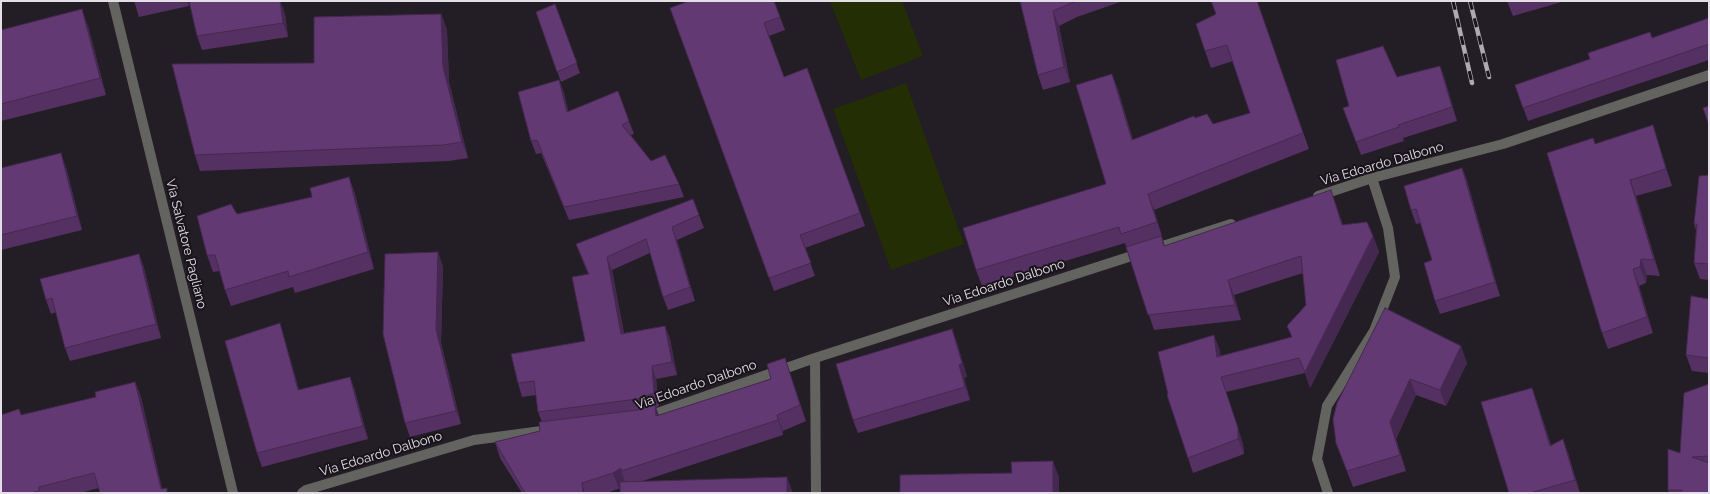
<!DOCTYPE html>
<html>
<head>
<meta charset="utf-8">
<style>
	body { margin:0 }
	#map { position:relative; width:1710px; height:494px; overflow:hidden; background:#231d25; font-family:Raleway,sans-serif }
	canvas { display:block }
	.frame { position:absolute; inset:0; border:2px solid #e3e0e5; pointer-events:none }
</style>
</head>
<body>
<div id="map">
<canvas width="1710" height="494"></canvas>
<div class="frame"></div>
</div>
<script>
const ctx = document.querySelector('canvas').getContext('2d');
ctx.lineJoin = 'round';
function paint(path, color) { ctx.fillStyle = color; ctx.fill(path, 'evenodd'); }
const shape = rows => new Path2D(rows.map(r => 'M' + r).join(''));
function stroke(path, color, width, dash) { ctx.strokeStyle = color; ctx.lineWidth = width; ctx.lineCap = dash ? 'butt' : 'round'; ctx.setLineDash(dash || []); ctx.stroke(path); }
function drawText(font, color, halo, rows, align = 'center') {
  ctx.font = font + ' Raleway,sans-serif'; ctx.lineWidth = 4; ctx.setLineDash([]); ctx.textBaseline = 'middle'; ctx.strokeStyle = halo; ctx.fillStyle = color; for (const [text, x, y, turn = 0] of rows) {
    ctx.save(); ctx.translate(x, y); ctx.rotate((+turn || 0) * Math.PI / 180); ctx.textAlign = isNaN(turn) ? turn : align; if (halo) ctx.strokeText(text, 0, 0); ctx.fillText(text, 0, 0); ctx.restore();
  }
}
const green = shape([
	[830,1,902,1,923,56,861,80],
	[906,83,964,244,891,270,833,109]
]);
const minor = shape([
	[113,1,233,493],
	[1318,196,1372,178,1503,144,1709,75],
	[815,358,816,493],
	[646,417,815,358,1231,224],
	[302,493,306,490,474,440,549,430],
	[1328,493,1317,459,1327,406,1374,331,1395,277,1388,228,1372,178]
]);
const rail = shape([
	[1453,1,1472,83],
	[1470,1,1489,77]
]);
const wall = shape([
	[134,1,188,1,189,6,139,17],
	[280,1,285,14,288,37,202,50,197,36],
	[774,1,785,30,769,36,784,77,807,68,865,226,805,248,815,276,774,291,670,8],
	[1020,1,1123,1,1077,17,1059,26,1070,82,1043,90,1038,75],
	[1257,1,1309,149,1154,210,1165,246,1336,205,1343,225,1373,236,1379,252,1310,388,1305,373,1226,392,1243,444,1244,454,1193,473,1188,458,1220,350,1220,356,1291,337,1306,305,1303,273,1234,295,1241,320,1154,330,1125,243,982,286,976,270,1106,184,1112,74,1118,90,1133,140,1194,116,1195,118,1213,124,1250,113,1233,61,1211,68,1205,51],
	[1507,1,1565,1,1513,16],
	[555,4,580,73,561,82,536,12],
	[441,14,447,30,449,82,468,158,449,161,200,171,195,155,314,63],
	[1709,18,1709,60,1528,121,1515,85],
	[88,26,106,95,1,121,1,30],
	[1440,66,1445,80,1457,121,1403,138,1404,141,1361,155,1343,108,1349,106,1397,77],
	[559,80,564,93,568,112,629,121,634,134,631,135,651,161,679,184,684,197,569,220,541,153,536,154,531,141],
	[1653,125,1658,142,1672,186,1636,196,1660,276,1647,275,1646,283,1639,286,1653,333,1608,349,1602,333,1595,144],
	[66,167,82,230,1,250,1,168],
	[1462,168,1467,181,1500,296,1440,314,1435,301,1432,260,1421,223,1416,224,1411,210],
	[1709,175,1709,280,1700,279,1694,263,1696,230,1694,224],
	[349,177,355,194,374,269,295,293,293,287,231,306,225,290,220,271,213,272,207,255,237,214,312,197],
	[699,215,704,228,677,240,695,301,668,310,663,297,650,253,612,270,624,333,665,326,670,339,677,375,656,379,659,406,656,408,659,415,771,379,785,358,806,421,783,431,783,435,606,493,522,493,500,458,495,442,540,431,542,422,538,412,536,395,522,397,518,383,585,341,588,274,576,244],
	[139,254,144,268,161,338,70,361,65,348,56,312,51,314,46,300],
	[443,266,441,343,461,424,410,437,405,423],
	[1709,299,1709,373,1692,371,1686,355],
	[1385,308,1467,363,1446,406,1416,395,1396,439,1406,471,1353,487,1336,443],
	[952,329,957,343,967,377,964,378,970,400,858,433,853,420],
	[284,337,299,390,350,377,355,391,368,439,262,467,257,453],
	[135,382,141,397,162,489,169,493,99,488,80,493,1,493,21,415,96,397],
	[1709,384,1709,493,1669,493,1668,490],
	[1532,388,1537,402,1551,445,1568,453,1580,493,1509,493]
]);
const shadedWall = shape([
	[280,1,285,14,288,37,283,23],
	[82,9,88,26,106,95,100,78],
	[1053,11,1059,26,1070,82,1064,67],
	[441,14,447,30,449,82,468,158,462,142,443,67],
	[1440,66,1445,80,1457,121,1452,107],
	[1112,74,1118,90,1138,157,1132,140],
	[559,80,564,93,572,125,567,112],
	[1653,125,1658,142,1672,186,1666,169],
	[61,153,66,167,82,230,77,216],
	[1462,168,1467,181,1500,296,1495,282],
	[349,177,355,194,374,269,368,252],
	[1630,180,1636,196,1660,276,1654,260],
	[1148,194,1154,210,1163,239,1157,222],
	[672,227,677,240,695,301,690,287],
	[1373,236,1379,252,1310,388,1305,372],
	[438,252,443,266,441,343,461,424,456,411,436,329],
	[139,254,144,268,161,338,156,324],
	[607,257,612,270,626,347,621,334],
	[1641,259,1647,275,1646,283,1640,267],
	[1633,269,1639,286,1653,333,1647,317],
	[1228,280,1234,295,1241,320,1235,305],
	[280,323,284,337,303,404,298,390],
	[665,326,670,339,677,375,672,362],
	[952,329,957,343,967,377,964,378,970,400,965,387,959,365],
	[1214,335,1220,350,1222,373,1217,357],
	[1461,346,1467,363,1446,406,1440,390],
	[785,358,790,374,806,421,800,405],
	[652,366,656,379,659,406,654,393],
	[350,377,355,391,368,439,363,426],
	[1221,377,1243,444,1244,454,1238,439],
	[1410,379,1416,395,1396,439,1406,471,1400,455,1390,422],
	[135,382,141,397,163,493,161,489],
	[1532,388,1537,402,1555,459,1550,446],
	[655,404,660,420,656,416],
	[777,415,783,431,783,435,778,420],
	[1563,439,1568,453,1580,493,1575,480],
	[1053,461,1059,477,1059,493,1053,493],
	[621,468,621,471,626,484,619,489,613,473],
	[787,477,793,493,787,493],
	[582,483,585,493,582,493]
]);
const building = shape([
	[189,1,280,1,283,23,197,36,189,1],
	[689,1,774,1,780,17,764,23,784,77,807,68,860,213,800,235,811,263,769,278,670,8,689,1],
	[1020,1,1076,1,1053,11,1064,67,1038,75,1020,1],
	[1211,1,1257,1,1303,133,1148,194,1157,222,1121,234,1119,227,976,270,963,228,1106,184,1076,85,1112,74,1132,140,1194,116,1195,118,1207,114,1213,124,1250,113,1227,45,1205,51,1196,24,1216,14,1211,1],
	[555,4,577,63,557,72,536,12,555,4],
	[82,9,100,78,1,104,1,30,82,9],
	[441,14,443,67,462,142,443,145,195,155,172,64,314,63,314,17,441,14],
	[1709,18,1709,44,1523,108,1515,85,1590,59,1588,53,1650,32,1652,38,1709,18],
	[1383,46,1397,77,1440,66,1452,107,1398,125,1399,127,1356,142,1343,108,1349,106,1336,60,1383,46],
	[559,80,567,112,618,91,629,121,622,125,651,161,665,155,679,184,564,207,537,140,531,141,518,92,559,80],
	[1709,106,1709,125,1703,108,1709,106],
	[1653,125,1666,169,1630,180,1654,260,1641,259,1640,267,1633,269,1647,317,1602,333,1547,153,1593,138,1595,144,1653,125],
	[61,153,77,216,1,235,1,168,61,153],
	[1462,168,1495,282,1435,301,1424,263,1432,260,1416,209,1411,210,1404,186,1462,168],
	[1709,175,1709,264,1694,263,1697,224,1694,224,1699,176,1709,175],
	[349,177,368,252,289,277,288,271,225,290,215,255,207,255,197,216,231,204,237,214,312,197,310,188,349,177],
	[1331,190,1342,225,1367,222,1373,236,1305,372,1299,358,1221,377,1238,428,1238,439,1188,458,1167,395,1168,394,1158,352,1214,335,1217,357,1292,337,1287,326,1306,305,1301,256,1228,280,1235,305,1148,315,1126,247,1161,236,1164,246,1331,190],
	[693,199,699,215,672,227,690,287,663,297,646,239,607,257,621,334,665,326,672,362,652,366,654,393,637,399,538,412,534,381,518,383,511,354,585,341,572,277,589,274,576,244,693,199],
	[438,252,436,329,456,411,405,423,383,334,385,254,438,252],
	[139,254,156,324,65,348,52,298,46,300,40,279,139,254],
	[1691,296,1709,299,1709,358,1686,355,1691,296],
	[1385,308,1461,346,1440,390,1410,379,1390,422,1400,455,1347,471,1336,443,1333,419,1337,403,1385,308],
	[280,323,298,390,350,377,363,426,257,453,225,341,280,323],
	[952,329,962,363,959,365,965,387,853,420,836,364,952,329],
	[785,358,800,405,777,415,778,420,621,471,621,468,613,473,582,483,583,492,582,493,525,493,495,442,540,431,539,422,638,410,655,404,656,416,771,379,767,364,785,358],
	[135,382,161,489,167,488,167,493,100,493,94,473,39,487,39,491,31,493,1,493,1,415,19,409,21,415,96,397,95,392,135,382],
	[1709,384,1709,456,1692,457,1709,463,1709,493,1681,493,1682,490,1668,490,1668,449,1680,453,1684,393,1709,384],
	[1532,388,1550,446,1563,439,1575,480,1530,493,1509,493,1481,402,1532,388],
	[1053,461,1053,493,900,493,900,475,1012,473,1011,462,1053,461],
	[787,477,787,493,620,493,620,482,787,477]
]);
const streetNames = [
	["Via Edoardo Dalbono",1382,164,-16],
	["Via Salvatore Pagliano",186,244,76],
	["Via Edoardo Dalbono",1004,283,-18],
	["Via Edoardo Dalbono",696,385,-19],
	["Via Edoardo Dalbono",381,454,-17]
];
paint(green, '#242e05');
stroke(minor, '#636460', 10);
stroke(rail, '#aeaab0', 4.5);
stroke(rail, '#19141b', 3, [9]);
paint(wall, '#543162');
paint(shadedWall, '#452850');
paint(building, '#623972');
stroke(building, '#452850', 1);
drawText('13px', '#e3e0e5', '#19141b', streetNames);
</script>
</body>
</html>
